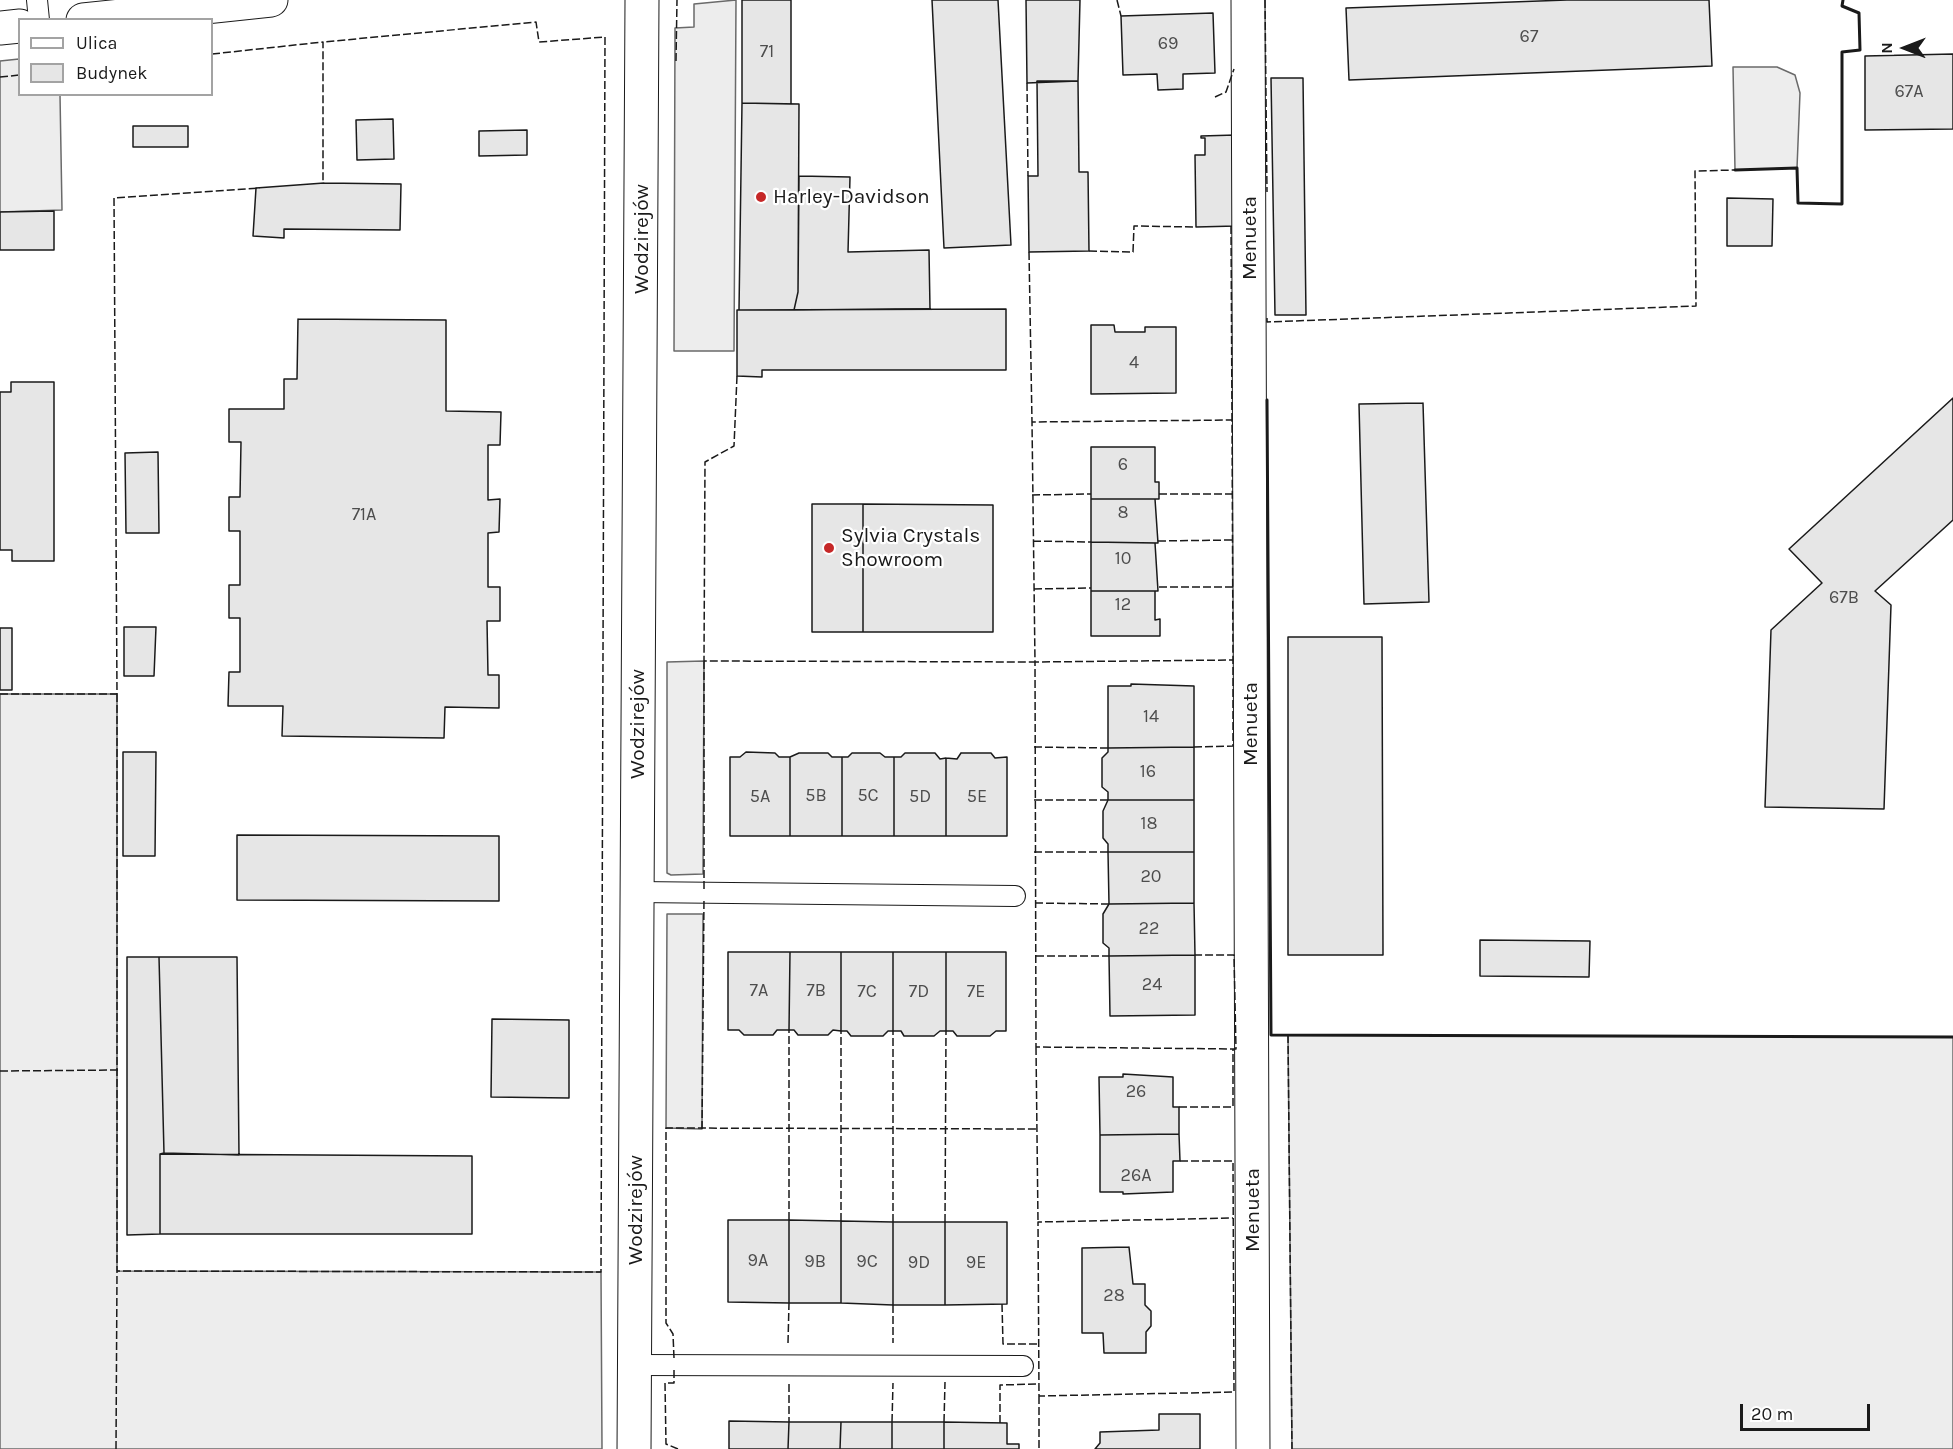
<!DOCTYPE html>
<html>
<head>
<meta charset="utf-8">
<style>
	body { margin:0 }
	#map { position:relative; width:1953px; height:1449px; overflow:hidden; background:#fff; font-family:Karla,sans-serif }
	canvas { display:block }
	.legend { position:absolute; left:18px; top:18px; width:195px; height:78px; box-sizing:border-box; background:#fff; border:2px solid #a3a3a3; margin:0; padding:8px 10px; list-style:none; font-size:18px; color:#1a1a1a }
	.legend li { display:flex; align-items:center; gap:12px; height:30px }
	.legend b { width:30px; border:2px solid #a3a3a3 }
	.north { position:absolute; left:1875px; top:18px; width:60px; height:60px; -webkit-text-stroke:4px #fff; paint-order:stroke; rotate:270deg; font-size:16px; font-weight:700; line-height:24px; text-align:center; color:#1a1a1a }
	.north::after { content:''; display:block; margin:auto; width:21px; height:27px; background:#1a1a1a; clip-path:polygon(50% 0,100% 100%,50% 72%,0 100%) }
	.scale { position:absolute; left:1740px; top:1404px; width:130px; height:27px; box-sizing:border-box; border:3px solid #1a1a1a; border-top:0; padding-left:8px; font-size:18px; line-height:21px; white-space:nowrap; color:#1a1a1a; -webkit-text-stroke:4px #fff; paint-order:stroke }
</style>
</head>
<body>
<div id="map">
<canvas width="1953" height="1449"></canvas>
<ul class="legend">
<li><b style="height:8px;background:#fff"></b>Ulica</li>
<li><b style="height:16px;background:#e6e6e6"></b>Budynek</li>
</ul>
<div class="north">N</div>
<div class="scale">20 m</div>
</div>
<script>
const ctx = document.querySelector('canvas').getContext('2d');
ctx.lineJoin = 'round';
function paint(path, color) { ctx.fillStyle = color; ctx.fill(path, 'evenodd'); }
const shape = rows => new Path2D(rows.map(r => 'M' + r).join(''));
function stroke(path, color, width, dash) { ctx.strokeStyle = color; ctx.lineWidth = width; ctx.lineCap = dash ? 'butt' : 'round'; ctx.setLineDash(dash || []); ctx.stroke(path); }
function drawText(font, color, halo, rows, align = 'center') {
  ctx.font = font + ' Karla,sans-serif'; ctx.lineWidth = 4.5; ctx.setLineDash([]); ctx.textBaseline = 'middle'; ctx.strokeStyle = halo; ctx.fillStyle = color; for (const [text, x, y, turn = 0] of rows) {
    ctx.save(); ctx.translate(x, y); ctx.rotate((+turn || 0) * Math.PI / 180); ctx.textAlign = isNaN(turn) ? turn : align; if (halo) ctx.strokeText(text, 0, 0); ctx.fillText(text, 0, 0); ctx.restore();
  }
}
const built = shape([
	[736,0,734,351,674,351,675,28,694,27,694,4,736,0],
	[19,59,20,94,60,95,62,210,0,212,0,61,19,59],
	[1733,67,1777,67,1795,75,1800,93,1797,168,1735,170,1733,67],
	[704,661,703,874,671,875,667,873,667,662,704,661],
	[0,694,117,694,117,1271,601,1272,602,1449,0,1449,0,694],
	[667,914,703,914,702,1129,666,1128,667,914],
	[1288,1035,1953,1037,1953,1449,1292,1449,1288,1035]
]);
const building = shape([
	[742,0,791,0,791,104,742,103,742,0],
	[932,0,998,0,1011,245,944,248,932,0],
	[1026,0,1080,0,1078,81,1027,83,1026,0],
	[1567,0,1709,0,1712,66,1349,80,1346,8,1567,0],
	[1213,13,1215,73,1183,74,1183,89,1158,90,1157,74,1123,75,1121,16,1213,13],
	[1953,54,1953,129,1865,130,1865,56,1953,54],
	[1271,78,1303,78,1306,315,1275,315,1271,78],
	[1037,81,1078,81,1079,172,1088,172,1089,251,1029,252,1028,176,1038,176,1037,81],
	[742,103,799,104,798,292,794,310,739,310,742,103],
	[393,119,394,159,357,160,356,120,393,119],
	[133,126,188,126,188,147,133,147,133,126],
	[527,130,527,155,479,156,479,131,527,130],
	[1236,135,1236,226,1196,227,1195,155,1205,155,1205,138,1201,138,1201,136,1236,135],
	[799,176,850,177,848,252,929,250,930,309,794,310,798,292,799,176],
	[324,183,401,184,400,230,284,229,284,238,253,236,256,188,324,183],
	[1727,198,1773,199,1772,246,1727,246,1727,198],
	[54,211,54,250,0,250,0,212,54,211],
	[1006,309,1006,370,762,370,762,377,737,376,737,310,1006,309],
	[298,319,446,320,446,411,501,412,500,445,488,445,488,500,500,499,499,532,488,533,488,587,500,587,500,621,487,621,488,675,499,675,499,708,445,707,444,738,282,736,283,706,228,706,229,672,240,672,240,618,229,618,229,585,240,585,240,531,229,531,229,497,240,497,241,442,229,442,229,409,284,409,284,379,297,379,298,319],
	[1091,325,1114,325,1115,332,1145,332,1145,327,1176,327,1176,393,1091,394,1091,325],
	[11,382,54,382,54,561,12,561,12,550,0,550,0,392,11,392,11,382],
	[1953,398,1953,520,1875,591,1891,605,1884,809,1765,807,1771,630,1822,583,1789,549,1953,398],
	[1423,403,1429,602,1364,604,1359,404,1423,403],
	[1091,447,1155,447,1155,482,1159,482,1159,499,1091,499,1091,447],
	[158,452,159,533,126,533,125,453,158,452],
	[1091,499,1155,499,1158,543,1091,542,1091,499],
	[812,504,863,504,863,632,812,632,812,504],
	[863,504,993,505,993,632,863,632,863,504],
	[1091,542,1155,543,1158,591,1091,591,1091,542],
	[1091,591,1155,591,1155,620,1160,619,1160,636,1091,636,1091,591],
	[124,627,156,627,154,676,124,676,124,627],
	[0,628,12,628,12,690,0,690,0,628],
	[1288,637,1382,637,1383,955,1288,955,1288,637],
	[1131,684,1194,686,1194,747,1108,748,1108,686,1131,686,1131,684],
	[1194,747,1194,800,1108,800,1108,792,1102,787,1102,758,1108,752,1108,748,1194,747],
	[123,752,156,752,155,856,123,856,123,752],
	[746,752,775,753,779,757,790,757,790,836,730,836,730,757,740,757,746,752],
	[799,753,828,753,832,757,842,757,842,836,790,836,790,757,799,753],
	[852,753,880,753,885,757,894,757,894,836,842,836,842,757,848,757,852,753],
	[905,753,935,753,940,759,946,758,946,836,894,836,894,757,901,757,905,753],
	[961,753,991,753,995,758,1007,757,1007,836,946,836,946,758,957,759,961,753],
	[1108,800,1194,800,1194,852,1108,852,1108,844,1103,838,1103,811,1108,800],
	[237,835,499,836,499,901,237,900,237,835],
	[1108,852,1194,852,1194,903,1109,904,1108,852],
	[1194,903,1195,955,1109,956,1109,948,1103,943,1103,914,1109,904,1194,903],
	[1480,940,1590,941,1589,977,1480,976,1480,940],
	[728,952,790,952,789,1030,777,1030,773,1035,744,1035,739,1030,728,1030,728,952],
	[790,952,841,952,841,1031,833,1030,828,1035,798,1035,794,1030,789,1030,790,952],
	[841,952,893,952,893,1031,888,1031,883,1036,851,1036,847,1031,841,1031,841,952],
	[893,952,946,952,946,1031,940,1031,934,1036,904,1036,901,1031,893,1031,893,952],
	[946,952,1006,952,1006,1031,996,1031,990,1036,957,1036,953,1031,946,1031,946,952],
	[1195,955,1195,1015,1110,1016,1109,956,1195,955],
	[127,957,159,957,164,1153,160,1154,160,1234,127,1235,127,957],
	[159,957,237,957,239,1155,164,1153,159,957],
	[492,1019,569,1020,569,1098,491,1097,492,1019],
	[1123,1074,1173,1077,1173,1107,1179,1107,1179,1134,1100,1135,1099,1077,1123,1077,1123,1074],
	[1179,1134,1180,1161,1173,1161,1173,1192,1123,1194,1123,1192,1100,1192,1100,1135,1179,1134],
	[160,1154,472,1156,472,1234,160,1234,160,1154],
	[728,1220,789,1220,789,1303,728,1302,728,1220],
	[789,1220,841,1221,841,1303,789,1303,789,1220],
	[841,1221,893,1222,893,1305,841,1303,841,1221],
	[893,1222,945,1222,945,1305,893,1305,893,1222],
	[945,1222,1007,1222,1007,1304,945,1305,945,1222],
	[1129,1247,1133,1284,1145,1284,1145,1305,1151,1311,1151,1326,1146,1332,1146,1353,1104,1353,1103,1333,1082,1333,1082,1248,1129,1247],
	[1159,1414,1200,1414,1200,1449,1095,1449,1100,1443,1100,1432,1159,1430,1159,1414],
	[729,1421,789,1422,788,1449,729,1449,729,1421],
	[789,1422,841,1422,840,1449,788,1449,789,1422],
	[841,1422,892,1422,892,1449,840,1449,841,1422],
	[892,1422,944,1422,944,1449,892,1449,892,1422],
	[944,1422,1007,1423,1007,1444,1019,1444,1019,1449,944,1449,944,1422]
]);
const service = shape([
	[37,0,39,20],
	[637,892,1015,896],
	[634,1365,1023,1366]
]);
const minor = shape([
	[1248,0,1253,1449],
	[83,20,271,0],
	[0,28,20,26],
	[634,1449,642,0]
]);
const fence = shape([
	[1117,0,1121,16],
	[1265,0,1267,192],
	[212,54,323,42,323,183],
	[676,61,677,0],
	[0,77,20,75],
	[1027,83,1028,176],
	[1215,97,1226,92,1234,69],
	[1231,226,1232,420],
	[1089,251,1133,252,1134,226,1196,227],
	[1029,252,1032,422],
	[1267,318,1267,322,1696,306,1695,171,1735,170],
	[737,376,734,446,705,462,704,661,1035,662,1032,422,1232,420,1233,660],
	[1159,494,1233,494],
	[1032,495,1091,494],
	[1033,541,1091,542],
	[1158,541,1233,540],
	[1159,587,1233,587],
	[1034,589,1091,588],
	[0,694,117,694,114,198,260,188],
	[117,694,117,1271,601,1272,605,37,539,42,536,22,323,42],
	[1034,747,1108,748],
	[1194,747,1233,746,1233,660,1035,662,1036,1047,1236,1049,1234,955,1195,955],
	[1034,800,1108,800],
	[1034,852,1108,852],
	[704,889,704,661],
	[1035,903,1109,904],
	[1036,956,1109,956],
	[1288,1035,1292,1449],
	[1036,1047,1038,1222],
	[0,1071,119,1070],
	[1179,1107,1233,1107,1233,1049],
	[702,1129,704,898],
	[1180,1161,1233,1161,1234,1392,1039,1396,1038,1222,1233,1218],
	[789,1220,789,1030],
	[841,1221,841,1031],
	[893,1222,893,1031],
	[945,1222,946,1031],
	[1002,1304,1003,1344,1039,1344],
	[893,1305,893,1343],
	[788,1343,789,1303],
	[674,1358,673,1334,666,1323,666,1128,1037,1129],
	[674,1370,674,1383,665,1383,666,1444,678,1449],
	[789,1384,789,1422],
	[1039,1396,1039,1449],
	[892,1422,893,1383],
	[944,1422,945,1382],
	[1000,1423,1000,1385,1039,1384],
	[116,1449,117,1271]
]);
const wall = shape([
	[1735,170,1797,168,1798,203,1842,204,1842,52,1860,50,1859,13,1842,6,1843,0],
	[1267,400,1271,1035,1953,1037]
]);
const markers = [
	[761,197,6,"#c62828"],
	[829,548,6,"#c62828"]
];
const numberNames = [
	["67",1529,37],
	["69",1168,44],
	["71",767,52],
	["67A",1909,92],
	["4",1134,363],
	["6",1123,465],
	["8",1123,513],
	["71A",364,515],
	["10",1123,559],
	["67B",1844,598],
	["12",1123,605],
	["14",1151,717],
	["16",1148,772],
	["5B",816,796],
	["5C",868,796],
	["5A",760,797],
	["5D",920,797],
	["5E",977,797],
	["18",1149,824],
	["20",1151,877],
	["22",1149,929],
	["24",1152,985],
	["7A",759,991],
	["7B",816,991],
	["7C",867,992],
	["7D",919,992],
	["7E",976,992],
	["26",1136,1092],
	["26A",1136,1176],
	["9A",758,1261],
	["9B",815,1262],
	["9C",867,1262],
	["9D",919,1263],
	["9E",976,1263],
	["28",1114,1296]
];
const poiNames = [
	["Harley-Davidson",773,197],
	["Sylvia Crystals",841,536],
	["Showroom",841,560]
];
const streetNames = [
	["Menueta",1250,238,-90],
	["Wodzirejów",642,239,-90],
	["Wodzirejów",638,724,-90],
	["Menueta",1251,724,-90],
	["Wodzirejów",636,1210,-90],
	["Menueta",1253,1210,-90]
];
paint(built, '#ededed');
stroke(built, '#6a6a6a', 1.5);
paint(building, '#e6e6e6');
stroke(building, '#1a1a1a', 1.5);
stroke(service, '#1a1a1a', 22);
stroke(minor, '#1a1a1a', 35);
stroke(service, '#fff', 20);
stroke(minor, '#fff', 33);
stroke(fence, '#1a1a1a', 1.5, [8, 3]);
stroke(wall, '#1a1a1a', 3);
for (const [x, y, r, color] of markers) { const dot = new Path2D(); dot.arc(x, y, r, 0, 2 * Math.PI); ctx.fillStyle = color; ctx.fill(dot); stroke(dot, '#fff', 2); }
drawText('18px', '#4d4d4d', null, numberNames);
drawText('21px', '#1a1a1a', '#fff', poiNames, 'left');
drawText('21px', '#1a1a1a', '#fff', streetNames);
</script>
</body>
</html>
